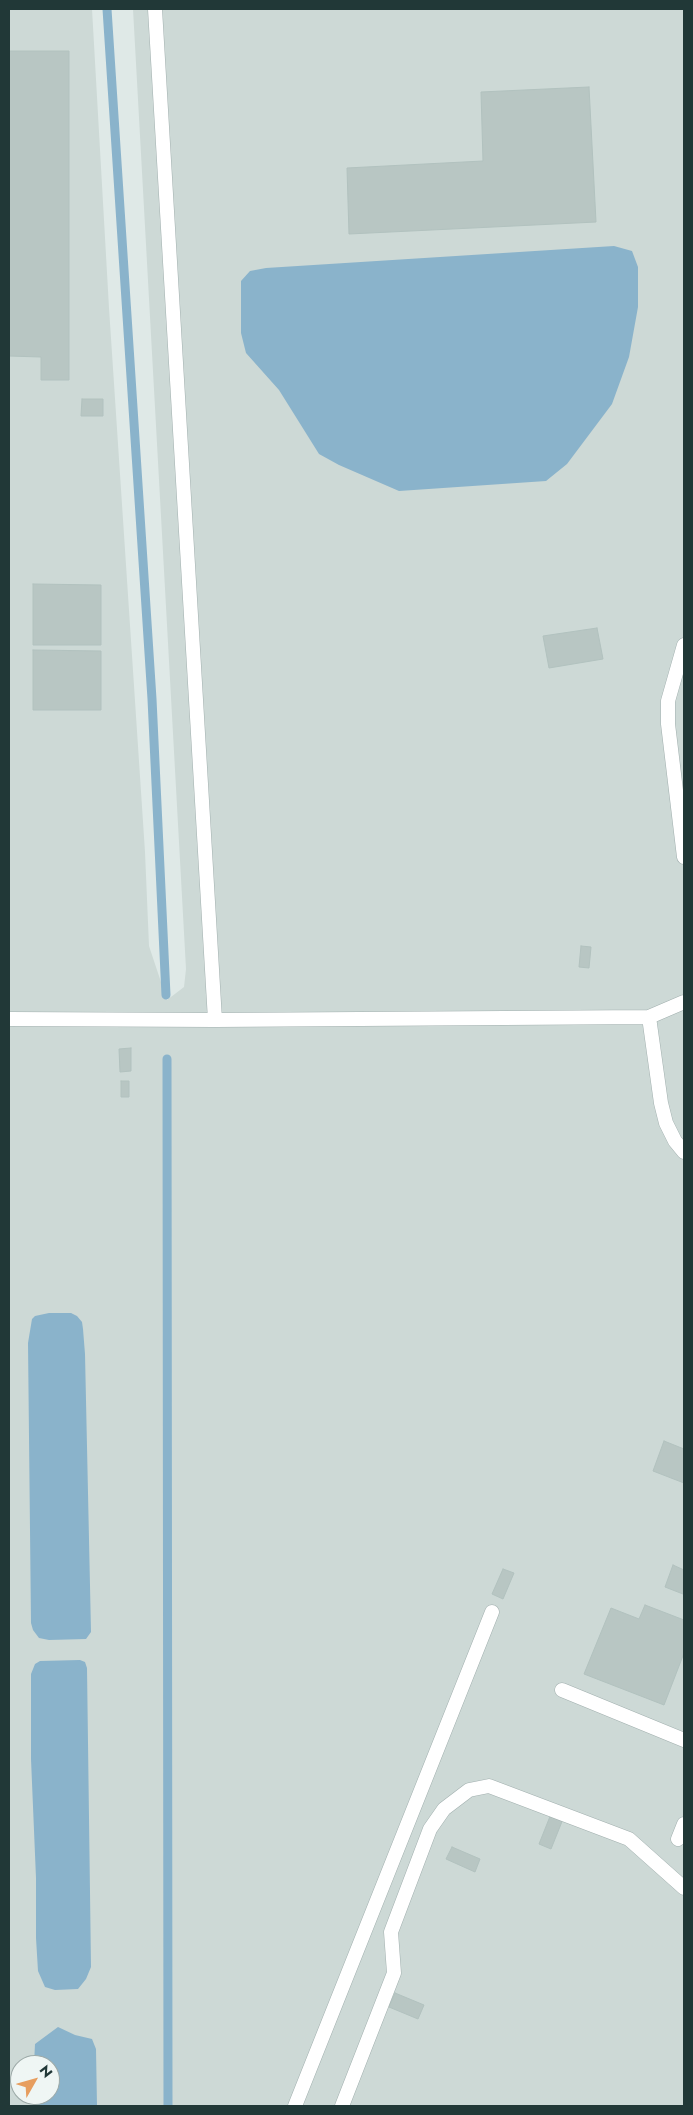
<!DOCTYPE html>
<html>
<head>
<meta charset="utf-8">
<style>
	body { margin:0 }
	#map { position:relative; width:693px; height:2115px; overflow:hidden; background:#dfe9e7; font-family:Jost,sans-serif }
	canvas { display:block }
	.frame { position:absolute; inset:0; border:10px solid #213837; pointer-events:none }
	.north { position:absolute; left:10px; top:2055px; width:50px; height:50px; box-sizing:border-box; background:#eff6f4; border:1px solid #9daaa8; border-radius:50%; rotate:52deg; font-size:14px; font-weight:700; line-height:20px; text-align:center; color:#213837 }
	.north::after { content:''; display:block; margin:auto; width:18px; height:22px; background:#e79e5f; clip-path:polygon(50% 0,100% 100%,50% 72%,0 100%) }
</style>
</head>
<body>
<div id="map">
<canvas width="693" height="2115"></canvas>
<div class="frame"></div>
<div class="north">N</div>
</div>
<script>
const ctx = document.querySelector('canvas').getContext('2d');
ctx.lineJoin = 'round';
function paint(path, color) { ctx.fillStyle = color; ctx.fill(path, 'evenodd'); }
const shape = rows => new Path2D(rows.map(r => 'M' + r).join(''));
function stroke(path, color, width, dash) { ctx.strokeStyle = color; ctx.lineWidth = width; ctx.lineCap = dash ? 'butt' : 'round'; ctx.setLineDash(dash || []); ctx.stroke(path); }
const built = shape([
	[9,9,92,9,109,308,145,852,149,946,167,1000,184,987,186,969,133,9,684,9,684,2106,9,2106],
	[20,2065,50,2065,50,2095,20,2095]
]);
const water = shape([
	[614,246,632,251,638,267,638,307,629,357,612,404,567,464,546,481,399,491,339,465,319,454,279,390,246,353,241,333,241,281,250,271,266,268],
	[49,1313,71,1313,77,1316,82,1322,83,1329,85,1354,91,1632,86,1639,49,1640,39,1638,33,1630,31,1623,28,1343,32,1319,35,1316],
	[80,1660,85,1662,87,1668,91,1967,86,1979,78,1989,55,1990,45,1987,38,1971,36,1938,36,1878,31,1759,31,1674,35,1664,40,1661],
	[58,2027,75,2035,92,2039,96,2049,97,2106,33,2106,33,2095,50,2095,50,2065,34,2065,35,2044]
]);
const stream = shape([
	[107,9,152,699,166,995],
	[167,1059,168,2106]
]);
const building = shape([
	[9,51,69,51,69,380,41,380,41,357,9,356,9,51],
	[589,87,596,222,349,234,347,168,483,161,481,92,589,87],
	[82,399,103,399,103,416,81,416,82,399],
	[33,584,101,585,101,645,33,645,33,584],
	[597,628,603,659,549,668,543,636,597,628],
	[33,650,101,651,101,710,33,710,33,650],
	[581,946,591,947,589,968,579,967,581,946],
	[131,1048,131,1071,120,1072,119,1049,131,1048],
	[121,1081,129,1081,129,1097,121,1097,121,1081],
	[664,1441,684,1449,684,1483,653,1471,664,1441],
	[673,1565,684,1570,683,1594,665,1587,673,1565],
	[503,1569,514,1573,503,1599,492,1594,503,1569],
	[645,1605,684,1620,684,1653,664,1705,584,1674,611,1608,639,1619,645,1605],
	[551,1814,563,1819,551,1849,539,1844,551,1814],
	[452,1847,480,1859,475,1872,446,1859,452,1847],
	[395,1993,424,2005,418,2019,389,2007,395,1993]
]);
const lane = shape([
	[155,9,215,1020],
	[684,645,668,701,668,724,684,857],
	[649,1017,661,1103,666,1123,675,1141,684,1152],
	[9,1019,215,1020,649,1017,684,1002],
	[562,1690,684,1740],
	[678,1839,684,1824],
	[295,2106,492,1612],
	[342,2106,394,1973,391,1932,430,1829,444,1809,469,1790,489,1786,629,1839,684,1888]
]);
paint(built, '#cdd9d6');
paint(water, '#8ab3cb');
stroke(stream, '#8ab3cb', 9);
paint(building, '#b8c6c3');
stroke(building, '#b2c2bf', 1);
stroke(lane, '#a2b0af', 15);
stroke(lane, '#fff', 14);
</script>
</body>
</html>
